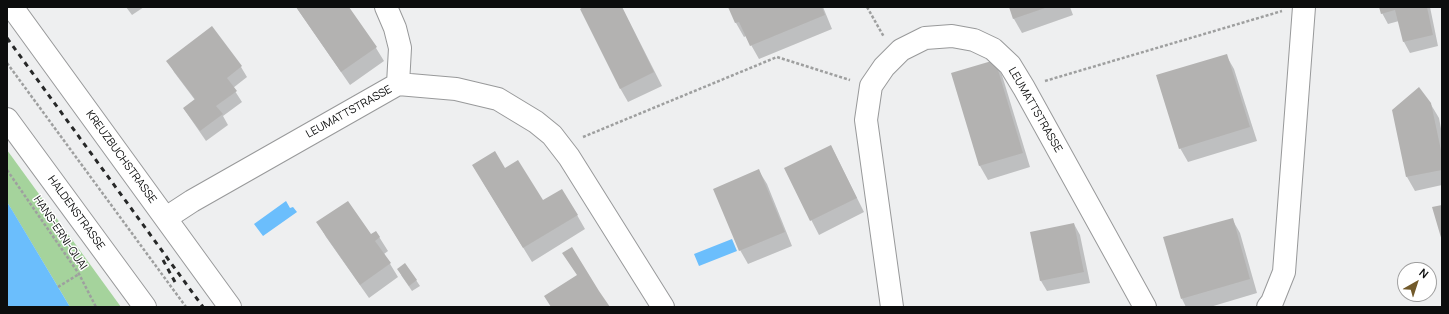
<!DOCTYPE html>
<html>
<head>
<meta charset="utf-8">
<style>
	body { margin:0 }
	#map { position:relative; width:1449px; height:314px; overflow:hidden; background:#eeeff0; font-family:Manrope,sans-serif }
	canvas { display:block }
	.frame { position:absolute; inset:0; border:8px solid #0c0d0d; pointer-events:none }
	.north { position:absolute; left:1397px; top:262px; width:40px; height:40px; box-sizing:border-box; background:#fff; border:1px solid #9e9e9e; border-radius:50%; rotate:39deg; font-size:11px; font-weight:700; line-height:16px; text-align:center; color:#0c0d0d }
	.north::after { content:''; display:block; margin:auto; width:14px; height:18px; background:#725a2b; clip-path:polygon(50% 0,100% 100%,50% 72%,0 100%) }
</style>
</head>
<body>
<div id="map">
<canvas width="1449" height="314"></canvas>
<div class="frame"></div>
<div class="north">N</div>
</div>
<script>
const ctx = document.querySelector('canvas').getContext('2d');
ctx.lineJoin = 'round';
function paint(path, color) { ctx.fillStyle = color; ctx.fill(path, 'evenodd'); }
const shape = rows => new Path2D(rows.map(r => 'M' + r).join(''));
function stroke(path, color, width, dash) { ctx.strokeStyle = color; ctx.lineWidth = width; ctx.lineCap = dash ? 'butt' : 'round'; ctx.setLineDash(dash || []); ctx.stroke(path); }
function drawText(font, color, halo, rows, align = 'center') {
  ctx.font = font + ' Manrope,sans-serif'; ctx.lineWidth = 3; ctx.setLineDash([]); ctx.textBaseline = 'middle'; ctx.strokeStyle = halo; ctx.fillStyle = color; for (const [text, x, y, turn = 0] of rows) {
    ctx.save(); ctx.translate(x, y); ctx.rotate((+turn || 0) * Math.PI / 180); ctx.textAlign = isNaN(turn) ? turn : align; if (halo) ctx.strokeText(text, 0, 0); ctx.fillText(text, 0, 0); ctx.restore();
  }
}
const green = shape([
	[7,150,121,307,70,307,7,202]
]);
const water = shape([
	[286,201,290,208,293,207,297,212,263,236,254,224],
	[7,202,12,210,70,307,7,307],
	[732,239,737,251,699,266,694,254]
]);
const shadow = shape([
	[126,7,144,7,132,15],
	[296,7,348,7,376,48,384,61,350,85],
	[585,7,622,7,662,86,628,102,620,88],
	[729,7,823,7,832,29,759,59,746,36,744,37,736,23],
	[1010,7,1070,7,1073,15,1022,33,1014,19],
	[1380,7,1430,7,1438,46,1410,53,1404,42,1399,21,1388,24,1382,13],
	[212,28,241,67,247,77,233,88,242,102,223,116,228,125,206,141,184,109,195,100,174,72,168,61],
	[1226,55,1234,69,1257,141,1188,162,1180,148],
	[994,61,1002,75,1030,167,988,180,980,166,952,74],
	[1430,103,1439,118,1442,134,1442,185,1415,191,1407,177],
	[831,146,864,212,819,235,785,169],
	[505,169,543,201,577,215,585,229,532,262,481,179],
	[759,171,767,184,792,246,748,264,740,250],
	[1232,219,1240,233,1257,293,1210,307,1186,307,1182,299],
	[318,223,371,236,376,232,388,251,384,254,398,277,369,298,326,237],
	[1074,224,1080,235,1090,283,1047,291,1041,281,1031,233],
	[401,275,416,280,420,286,412,291]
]);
const building = shape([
	[296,7,349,7,377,47,341,72],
	[583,7,622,7,654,72,620,89,580,9],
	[728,7,822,7,825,15,750,46,739,22,735,23],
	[1009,7,1048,7,1013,19],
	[1379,7,1427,7,1433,35,1403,42,1395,10,1381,14],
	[212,26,242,66,227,78,237,91,216,106,223,114,200,131,183,108,195,99,166,61],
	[1227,54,1250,127,1179,149,1156,75],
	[995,60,1023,153,979,166,951,73],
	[1419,87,1431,103,1442,155,1442,170,1406,177,1392,110],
	[831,145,857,198,810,221,784,168],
	[495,151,505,168,518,160,543,200,562,189,578,215,523,248,472,165],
	[759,169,785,232,739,251,713,189],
	[348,201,371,234,376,231,380,237,375,241,391,263,360,285,316,222],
	[1442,205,1442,241,1432,207],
	[1233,218,1250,279,1181,299,1163,237],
	[1074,223,1084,272,1040,281,1030,232],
	[572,247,599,291,610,307,551,307,544,296,577,275,562,253],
	[405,263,417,280,409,286,397,269]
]);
const path = shape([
	[867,7,884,37],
	[7,63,186,307],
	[1045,81,1282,11],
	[583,137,777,57,850,80],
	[7,170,79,274,96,307],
	[58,287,79,274]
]);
const street = shape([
	[12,7,230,307],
	[386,7,395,28,400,48,398,84],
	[166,218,192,201,398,84,456,89,498,99,536,122,552,135,569,157,663,307],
	[892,307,866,120,871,86,884,67,901,50,925,38,952,36,974,40,993,49,1010,65,1024,88,1145,307],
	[1268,307,1272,302,1284,272,1304,7]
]);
const primary = shape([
	[7,119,145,307]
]);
const rail = shape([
	[7,38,203,307],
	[163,260,175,282]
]);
const streetNames = [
	["LEUMATTSTRASSE",1035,110,60],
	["LEUMATTSTRASSE",349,112,-29],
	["KREUZBUCHSTRASSE",121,157,54],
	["HALDENSTRASSE",76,213,54],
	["HANS-ERNI-QUAI",60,233,56]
];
paint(green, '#a5d39c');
paint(water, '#6bbefc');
paint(shadow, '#0003');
paint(building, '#b3b2b1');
stroke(street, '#98999a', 24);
stroke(primary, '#98999a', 24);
stroke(path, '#9e9f9f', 2.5, [3, 2]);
stroke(street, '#fff', 22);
stroke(primary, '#fff', 22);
stroke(rail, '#272828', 3, [5, 5]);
drawText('11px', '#0c0d0d', '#fff', streetNames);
</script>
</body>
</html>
